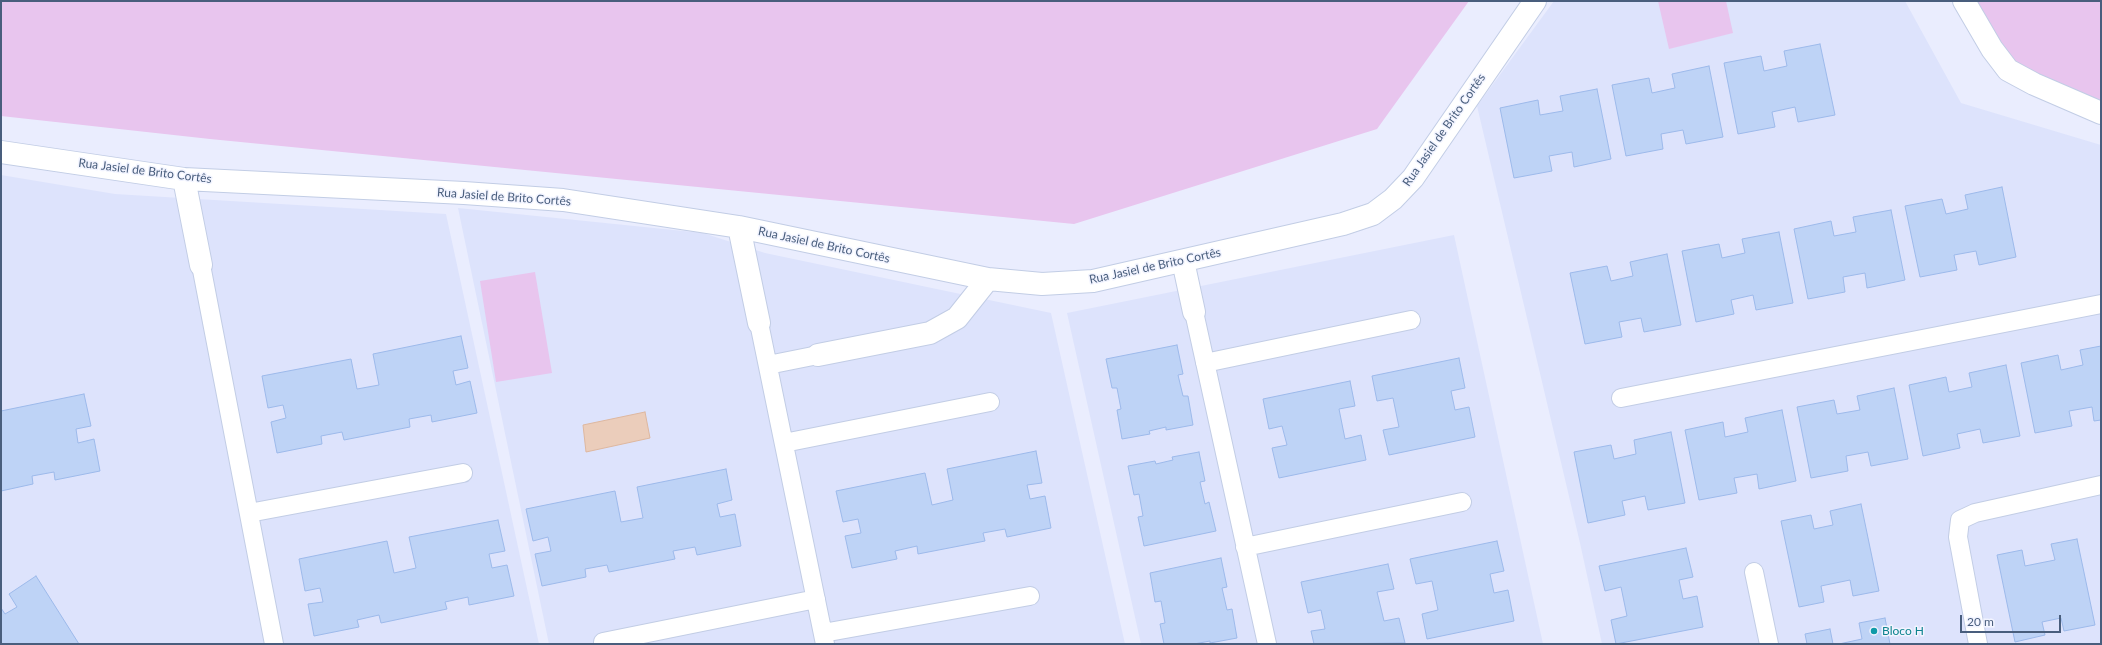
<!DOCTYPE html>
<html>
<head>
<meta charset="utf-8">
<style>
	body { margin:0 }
	#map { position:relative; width:2102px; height:645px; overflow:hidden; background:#eaedfe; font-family:Lato,sans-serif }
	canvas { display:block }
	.frame { position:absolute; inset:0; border:2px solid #495e7d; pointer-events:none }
	.scale { position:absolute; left:1960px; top:615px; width:101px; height:18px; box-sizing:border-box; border:2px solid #495e7d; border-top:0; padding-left:5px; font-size:12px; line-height:14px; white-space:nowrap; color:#495e7d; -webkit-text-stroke:3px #f2f4ff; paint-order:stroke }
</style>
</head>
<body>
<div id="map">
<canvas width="2102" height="645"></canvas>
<div class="frame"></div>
<div class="scale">20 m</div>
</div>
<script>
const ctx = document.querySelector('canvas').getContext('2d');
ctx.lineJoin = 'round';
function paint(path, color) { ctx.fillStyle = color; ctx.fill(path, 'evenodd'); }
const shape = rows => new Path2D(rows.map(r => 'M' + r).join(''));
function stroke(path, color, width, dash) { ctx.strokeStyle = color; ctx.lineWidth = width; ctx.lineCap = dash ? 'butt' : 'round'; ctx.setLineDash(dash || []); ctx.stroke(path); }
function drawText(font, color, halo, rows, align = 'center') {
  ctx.font = font + ' Lato,sans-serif'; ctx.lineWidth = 3; ctx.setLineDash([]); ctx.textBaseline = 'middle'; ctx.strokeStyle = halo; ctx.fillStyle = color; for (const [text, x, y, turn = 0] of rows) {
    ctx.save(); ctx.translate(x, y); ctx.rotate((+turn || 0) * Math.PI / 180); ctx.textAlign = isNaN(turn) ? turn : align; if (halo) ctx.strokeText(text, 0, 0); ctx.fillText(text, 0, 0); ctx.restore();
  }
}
const residential = shape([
	[1554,1,1905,1,1961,103,2101,145,2101,644,1602,644,1580,543,1477,106],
	[1,175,115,194,446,214,539,644,1,644],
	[458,208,703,233,765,253,1051,313,1125,644,549,644],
	[1454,235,1543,644,1141,644,1067,313]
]);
const green = shape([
	[1,1,1469,1,1377,129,1074,224,210,139,1,116],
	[1658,1,1726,1,1733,33,1669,49],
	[1967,1,2101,1,2101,113,1992,49],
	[535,272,552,373,496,382,480,281]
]);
const water = shape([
	[645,412,650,438,586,452,583,425,645,412]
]);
const building = shape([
	[1820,44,1835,115,1798,122,1795,107,1772,112,1775,127,1738,134,1724,63,1761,56,1764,71,1787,66,1784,51,1820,44],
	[1709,66,1723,137,1686,144,1683,130,1661,134,1663,149,1626,156,1612,85,1649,78,1652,93,1675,88,1672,74,1709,66],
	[1597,89,1611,159,1574,167,1572,152,1549,156,1552,171,1514,178,1500,108,1538,100,1540,115,1563,111,1560,96,1597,89],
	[2002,187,2016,257,1979,265,1976,251,1954,255,1957,270,1920,277,1905,206,1942,199,1946,214,1968,209,1965,195,2002,187],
	[1891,210,1905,280,1867,288,1865,273,1843,277,1845,292,1808,299,1794,229,1831,221,1834,236,1856,232,1853,217,1891,210],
	[1779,232,1793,303,1756,310,1753,295,1731,300,1734,314,1696,322,1682,251,1719,244,1722,258,1745,253,1742,239,1779,232],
	[1667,254,1681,325,1644,332,1641,318,1619,322,1622,337,1585,344,1570,273,1607,266,1611,281,1633,276,1630,262,1667,254],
	[461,336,468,368,453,371,456,385,470,381,477,413,432,422,431,415,409,419,410,427,344,440,342,432,321,436,322,444,277,453,271,422,286,418,283,405,268,408,262,376,351,359,357,389,379,385,373,354,461,336],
	[1177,345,1183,374,1178,375,1183,396,1188,396,1193,425,1166,430,1166,427,1149,431,1150,434,1122,439,1117,410,1121,409,1117,388,1112,388,1106,359,1177,345],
	[2101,346,2101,420,2094,421,2092,407,2069,411,2072,426,2035,433,2021,363,2058,355,2061,370,2083,365,2080,350,2101,346],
	[1459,358,1465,388,1451,391,1455,410,1469,407,1475,437,1389,455,1383,430,1399,427,1393,398,1377,401,1372,376,1459,358],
	[2006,365,2020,436,1983,443,1980,429,1957,434,1960,448,1923,456,1909,385,1946,377,1949,392,1972,387,1969,373,2006,365],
	[1350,381,1355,406,1339,409,1345,439,1361,435,1366,460,1279,478,1272,448,1287,445,1282,426,1269,429,1263,399,1350,381],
	[1894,388,1908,459,1871,466,1868,452,1846,456,1848,471,1811,478,1797,407,1834,400,1837,414,1860,410,1857,396,1894,388],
	[84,394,91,426,76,429,78,443,94,439,100,471,55,480,54,472,32,476,33,484,1,491,1,411,84,394],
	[1782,410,1796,481,1759,489,1757,474,1734,478,1737,493,1699,500,1685,430,1723,422,1725,437,1748,432,1745,418,1782,410],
	[1671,432,1685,503,1648,510,1645,496,1622,501,1625,515,1588,523,1574,452,1611,445,1614,459,1636,454,1634,440,1671,432],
	[1036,451,1042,483,1027,485,1030,499,1045,496,1051,528,1007,537,1005,529,983,533,985,541,918,554,917,546,895,551,897,559,852,568,845,536,861,533,858,519,843,522,836,491,925,473,932,505,953,500,947,469,1036,451],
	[1199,452,1205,481,1200,482,1205,504,1209,502,1216,531,1144,546,1138,517,1143,516,1139,494,1134,495,1128,466,1155,461,1156,464,1173,460,1172,457,1199,452],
	[726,469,732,500,717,504,720,517,735,514,741,546,697,555,695,547,673,551,675,559,609,572,607,565,585,569,586,577,542,586,535,554,551,551,548,537,533,541,526,509,615,491,621,522,643,518,637,487,726,469],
	[1861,504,1879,591,1853,596,1850,580,1821,586,1824,602,1799,607,1781,521,1811,515,1814,529,1833,525,1830,511,1861,504],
	[498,520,505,551,489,554,492,568,507,565,514,596,469,605,468,597,445,602,447,609,381,623,379,615,357,620,359,627,314,636,308,604,323,602,320,588,305,591,299,559,387,541,394,573,416,568,409,537,498,520],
	[2077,539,2095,625,2064,631,2061,618,2042,622,2045,635,2015,642,1997,555,2022,550,2025,566,2055,560,2051,544,2077,539],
	[1497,541,1504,571,1490,574,1494,593,1508,590,1514,621,1427,639,1422,614,1438,610,1432,581,1416,584,1410,559,1497,541],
	[1686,548,1693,577,1679,580,1683,599,1697,596,1703,627,1616,644,1611,620,1627,616,1621,587,1605,591,1599,566,1686,548],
	[1221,558,1227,587,1222,588,1227,610,1232,609,1237,638,1210,643,1210,641,1194,644,1164,644,1160,624,1165,623,1161,601,1155,602,1150,573,1221,558],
	[1388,564,1394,589,1377,592,1384,621,1399,618,1405,643,1314,644,1311,631,1325,629,1321,610,1308,613,1301,582,1388,564],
	[36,576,79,644,1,644,1,608,5,614,17,607,9,594,36,576],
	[1885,618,1890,644,1839,644,1862,639,1859,623,1885,618],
	[1830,629,1833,644,1807,644,1805,634,1830,629]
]);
const lane = shape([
	[201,265,274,644],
	[1194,312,1267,644],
	[759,323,825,644],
	[1205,363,1411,320],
	[768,365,818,355],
	[1621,398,2101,304],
	[784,443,990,402],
	[249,513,463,473],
	[1245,547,1462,502],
	[1754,572,1769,644],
	[823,633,1030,596],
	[603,642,816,599],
	[1978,644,1958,537,1960,520,1975,513,2101,485]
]);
const street = shape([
	[1964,1,1992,49,2008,70,2034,84,2101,113],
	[1,152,184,179,464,193,563,200,739,227,988,279,1042,284,1093,281,1343,224,1373,214,1393,199,1413,178,1535,1],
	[184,179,201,265],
	[739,227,759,323],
	[1183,261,1194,312],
	[818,355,930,333,957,318,988,279]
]);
const markers = [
	[1874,631,4,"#0f9aa8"]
];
const streetNames = [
	["Rua Jasiel de Brito Cortês",1444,130,-55],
	["Rua Jasiel de Brito Cortês",145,171,7],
	["Rua Jasiel de Brito Cortês",504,197,4],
	["Rua Jasiel de Brito Cortês",824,245,12],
	["Rua Jasiel de Brito Cortês",1155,266,-12]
];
const cultureNames = [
	["Bloco H",1882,631]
];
paint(residential, '#dde3fc');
paint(green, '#e8c5ee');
paint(water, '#ebcdbb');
stroke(water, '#deb8a0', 1);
paint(building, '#bed3f6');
stroke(building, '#9dbaeb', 1);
stroke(lane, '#c2cde5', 20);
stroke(street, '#c2cde5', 24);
stroke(lane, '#fff', 18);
stroke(street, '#fff', 22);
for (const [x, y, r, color] of markers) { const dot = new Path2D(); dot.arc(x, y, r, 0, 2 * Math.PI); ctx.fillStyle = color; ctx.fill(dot); stroke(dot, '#f2f4ff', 1.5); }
drawText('12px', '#495e7d', '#f2f4ff', streetNames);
drawText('12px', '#0d838f', '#f2f4ff', cultureNames, 'left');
</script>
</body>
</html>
